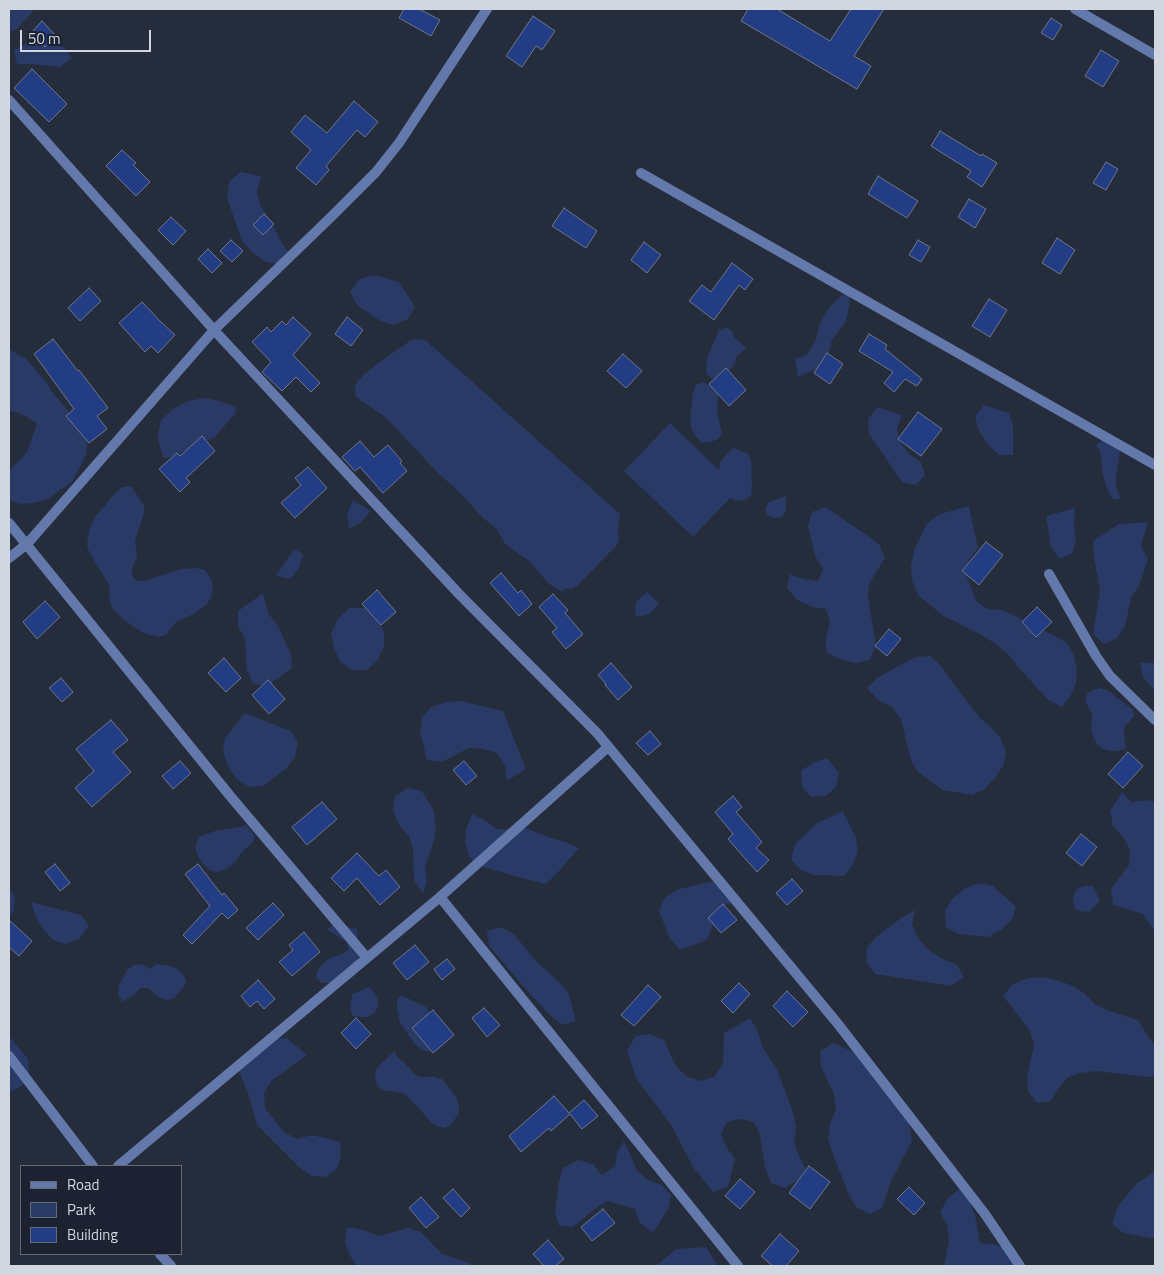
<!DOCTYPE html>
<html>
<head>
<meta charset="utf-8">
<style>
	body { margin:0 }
	#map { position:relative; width:1164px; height:1275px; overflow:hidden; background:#252c3b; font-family:"Titillium Web",sans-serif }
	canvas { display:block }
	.frame { position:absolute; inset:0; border:10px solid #d2d6e0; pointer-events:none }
	.legend { position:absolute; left:20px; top:1165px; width:162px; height:90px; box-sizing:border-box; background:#1c2231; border:1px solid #656a77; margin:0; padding:6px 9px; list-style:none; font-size:15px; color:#d2d6e0 }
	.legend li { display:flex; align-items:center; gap:10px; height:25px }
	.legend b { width:25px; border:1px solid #656a77 }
	.scale { position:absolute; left:20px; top:30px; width:131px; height:22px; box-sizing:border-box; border:2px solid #d2d6e0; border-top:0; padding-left:6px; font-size:15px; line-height:18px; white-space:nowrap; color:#d2d6e0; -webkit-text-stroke:4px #1c2231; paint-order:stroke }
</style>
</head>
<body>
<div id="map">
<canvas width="1164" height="1275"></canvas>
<div class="frame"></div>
<ul class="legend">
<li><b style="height:6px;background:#6379ac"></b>Road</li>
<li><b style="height:14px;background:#283a65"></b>Park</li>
<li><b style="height:14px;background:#233d84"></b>Building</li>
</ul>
<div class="scale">50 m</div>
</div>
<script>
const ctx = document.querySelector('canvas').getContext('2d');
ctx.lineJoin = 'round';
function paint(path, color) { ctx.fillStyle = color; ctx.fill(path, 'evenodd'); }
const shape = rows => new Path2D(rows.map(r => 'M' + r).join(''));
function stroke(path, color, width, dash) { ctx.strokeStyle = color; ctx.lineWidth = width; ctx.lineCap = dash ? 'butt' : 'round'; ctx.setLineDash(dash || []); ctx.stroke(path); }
const green = shape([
	[9,9,35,9,16,30,9,31],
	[45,41,60,43,72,58,60,67,32,64,17,64,14,50,30,42],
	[240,172,261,176,257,192,261,207,269,218,283,245,292,256,280,264,266,262,253,253,242,241,227,198,229,182],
	[372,275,386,278,400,283,415,307,408,319,394,325,380,321,357,305,350,292,358,280],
	[842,295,849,295,850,303,846,321,832,340,826,362,820,367,798,377,795,358,802,357,808,353,816,340,819,326,826,312,836,300],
	[726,327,732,331,735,338,747,348,736,357,735,364,726,374,720,378,712,378,706,374,706,366,707,358,719,330],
	[418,339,425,340,448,360,620,514,618,531,619,539,617,545,578,585,572,589,564,589,562,592,549,584,529,561,505,544,496,528,483,518,461,494,437,472,392,424,381,414,360,400,355,395,355,386,359,379,377,364,411,340],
	[9,347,12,351,25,358,45,380,53,393,72,416,87,442,86,455,72,482,48,499,34,503,20,504,9,500,9,471,27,452,37,424,26,416,12,411,9,412],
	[703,382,717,389,718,396,717,411,722,433,718,439,711,442,702,443,696,437,692,430,690,422,693,392,696,385],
	[205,398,220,401,236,407,235,414,215,437,171,457,164,458,161,451,159,443,158,435,161,420,173,409,188,401],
	[984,405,1009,413,1013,426,1013,455,999,455,988,445,979,431,975,417],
	[877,407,902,415,897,428,900,442,909,454,921,462,925,475,916,485,902,482,869,434,868,419],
	[670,423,719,470,720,462,733,448,747,453,751,459,752,488,751,496,744,500,737,501,730,498,693,537,624,471],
	[1102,440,1121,445,1116,477,1116,485,1120,499,1113,499,1108,492,1103,475,1100,451,1096,445],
	[131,486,144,505,144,513,135,541,137,556,132,569,132,576,137,581,144,581,181,569,197,568,205,570,210,577,213,584,211,598,207,604,195,613,175,623,166,635,158,637,143,633,124,620,113,609,110,602,109,585,89,552,87,545,89,530,92,523,96,516,116,492,122,487],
	[786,496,786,511,782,517,775,518,768,516,765,509,769,502],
	[353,500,371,511,361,522,349,529,347,514],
	[969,506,978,548,969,559,966,574,976,601,988,609,1003,610,1055,636,1067,643,1074,656,1077,669,1076,683,1071,695,1062,707,1048,700,1018,667,1008,654,997,645,983,636,942,615,919,596,912,581,911,566,914,550,927,523,940,514],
	[826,507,879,544,885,558,869,584,868,598,876,645,870,660,856,663,839,659,826,652,826,637,830,622,826,609,812,607,797,600,787,588,790,574,803,579,818,581,823,568,815,556,808,526,812,512],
	[1075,508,1074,523,1076,538,1073,553,1060,559,1051,547,1046,516],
	[1148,522,1141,546,1148,559,1139,586,1131,598,1125,626,1117,638,1104,644,1093,634,1100,590,1094,557,1093,541,1119,524],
	[294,549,303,554,299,568,290,579,276,576],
	[647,592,659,603,650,614,635,617,636,602],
	[263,593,268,613,278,626,291,654,292,668,267,686,253,684,247,670,245,639,238,626,238,611],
	[349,608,367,608,379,619,384,632,384,647,377,661,367,670,352,670,340,662,334,648,331,633,338,619],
	[930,656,941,666,959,691,979,717,990,726,1000,737,1006,751,1003,766,995,778,985,789,972,795,943,790,919,773,911,761,901,719,892,707,878,700,867,688,877,678,915,657],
	[1140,663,1155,663,1155,691,1143,677],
	[1100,688,1107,690,1132,709,1135,715,1125,726,1124,733,1126,748,1118,751,1110,751,1103,749,1097,744,1093,737,1091,729,1092,714,1085,701,1087,694,1093,690],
	[461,701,503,711,526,769,507,781,505,766,497,753,483,749,469,748,442,762,427,760,420,732,422,717,431,707,446,702],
	[245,713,291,731,298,742,295,757,286,769,263,786,250,787,236,779,228,766,223,752,225,738],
	[827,758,839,773,836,787,826,796,811,797,802,787,801,771,814,762],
	[408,788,422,791,434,811,436,827,434,840,425,867,427,881,423,894,414,880,413,850,409,836,399,825,393,810,395,796],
	[1122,792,1131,802,1148,800,1155,802,1155,932,1143,914,1113,905,1111,889,1129,865,1130,850,1123,837,1113,826,1110,811],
	[843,811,856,838,858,852,852,866,844,876,814,875,801,870,791,860,795,844,817,823],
	[472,814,485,820,496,829,510,830,523,827,551,838,565,842,579,848,559,871,546,884,521,878,480,866,469,857,465,842,466,828],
	[246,825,255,836,252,843,241,853,237,860,232,865,226,869,218,872,210,870,204,865,199,858,196,851,196,843,200,836,215,831,239,827],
	[709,882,723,882,741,902,727,904,717,914,707,940,680,950,670,939,659,911,665,897,679,889],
	[979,883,993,886,1016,907,1012,920,1001,930,988,937,958,934,946,927,945,911,953,898,965,888],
	[1085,886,1093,886,1100,901,1090,911,1082,912,1075,909,1073,901,1074,894,1078,888],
	[9,890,11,891,15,897,14,910,9,917],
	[31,902,81,915,89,926,80,938,66,944,53,940,43,929,35,915],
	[915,910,912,925,919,939,930,951,943,959,957,965,964,977,951,986,875,974,866,962,867,947,876,937,901,918],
	[334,925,357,929,358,943,360,950,357,965,337,983,322,983,316,978,317,971,322,965,328,959,344,953,349,949,346,942,327,929],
	[501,927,515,935,534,959,560,983,569,994,576,1021,562,1025,549,1014,530,994,489,946,487,931],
	[141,964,150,969,156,964,171,966,177,969,183,974,186,981,184,987,174,998,167,1000,160,998,148,988,140,988,135,994,122,1002,118,994,119,985,127,970,134,965],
	[1043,977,1056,980,1071,985,1084,993,1095,1004,1109,1011,1138,1020,1149,1038,1155,1045,1155,1077,1145,1077,1097,1071,1080,1073,1067,1078,1058,1089,1051,1101,1037,1103,1028,1091,1027,1077,1034,1045,1030,1031,1003,996,1013,984,1028,978],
	[369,987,375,993,378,999,378,1006,375,1013,367,1017,360,1017,353,1016,350,1009,352,994],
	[401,995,426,1007,431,1013,435,1050,427,1052,420,1048,414,1043,400,1023,397,1009,397,1001],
	[750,1018,758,1032,762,1046,778,1072,793,1112,796,1127,794,1141,799,1156,806,1169,798,1180,785,1188,771,1183,765,1167,760,1135,754,1122,741,1119,727,1122,721,1134,727,1148,735,1159,728,1187,713,1192,693,1167,671,1125,636,1078,627,1050,636,1036,650,1034,664,1040,676,1066,686,1076,701,1081,715,1076,723,1063,724,1033],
	[9,1036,28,1059,29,1073,23,1085,10,1092],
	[287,1038,307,1055,271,1081,264,1094,265,1108,284,1132,297,1139,312,1135,340,1142,341,1156,337,1169,326,1177,311,1176,299,1167,257,1125,249,1096,238,1068,271,1039],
	[833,1043,859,1054,883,1074,893,1086,910,1126,912,1141,891,1181,882,1208,870,1214,856,1207,849,1195,832,1152,828,1138,830,1123,836,1110,834,1094,821,1067,820,1051],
	[395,1051,397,1057,409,1067,413,1073,420,1077,435,1077,442,1079,447,1085,457,1098,459,1106,459,1113,451,1125,444,1128,437,1126,431,1122,409,1098,403,1093,382,1090,377,1085,375,1078,376,1070,380,1064],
	[624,1141,637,1170,648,1180,662,1185,671,1195,668,1209,653,1233,640,1223,635,1209,607,1201,595,1209,573,1227,559,1226,555,1212,559,1182,563,1168,578,1160,593,1164,602,1175,615,1166,617,1152],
	[1155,1171,1155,1238,1150,1238,1123,1233,1112,1223,1118,1206,1137,1183],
	[959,1189,970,1201,975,1215,980,1243,994,1244,1008,1249,1022,1266,944,1266,949,1240,947,1225,940,1212,948,1198],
	[347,1227,364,1230,379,1236,408,1228,421,1232,442,1254,470,1263,470,1266,357,1266,350,1256,345,1242],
	[706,1247,718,1266,656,1266,676,1249]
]);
const building = shape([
	[404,9,419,9,440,20,431,36,399,18,404,9],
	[748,9,777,9,830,41,851,9,884,9,854,56,871,66,857,89,741,21,748,9],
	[533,16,555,31,542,50,536,46,522,67,506,56,533,16],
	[1051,18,1062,25,1053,40,1041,33,1051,18],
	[42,21,56,36,45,47,31,33,42,21],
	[1101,50,1119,61,1103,87,1085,76,1101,50],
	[32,69,67,104,49,122,14,88,32,69],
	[354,101,378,122,365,137,357,130,326,166,329,170,316,185,296,168,311,150,291,132,305,115,327,133,354,101],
	[940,131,981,156,982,154,997,163,982,187,967,177,971,171,931,146,940,131],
	[122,150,136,163,133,165,150,182,136,196,106,166,122,150],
	[1106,162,1118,169,1106,190,1093,183,1106,162],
	[878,176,918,201,907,218,868,194,878,176],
	[969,199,986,209,975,228,958,217,969,199],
	[564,208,597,231,586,248,552,226,564,208],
	[264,214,274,224,263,235,253,225,264,214],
	[171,217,186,231,173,245,158,230,171,217],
	[1057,238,1075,250,1060,274,1042,263,1057,238],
	[231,240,243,251,232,262,220,251,231,240],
	[918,240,930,247,921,262,909,255,918,240],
	[644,242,661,255,647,273,631,260,644,242],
	[208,249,222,263,212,273,198,259,208,249],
	[732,263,753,279,745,290,739,285,714,320,689,301,702,285,711,292,732,263],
	[89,288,101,301,80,321,68,308,89,288],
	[989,299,1007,310,990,337,972,326,989,299],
	[142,302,161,322,175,335,158,353,151,346,145,352,119,323,142,302],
	[293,317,311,334,293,355,320,383,311,392,296,377,282,391,262,372,271,362,252,342,267,327,271,332,282,321,286,325,293,317],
	[347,317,363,330,351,346,335,334,347,317],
	[869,334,887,345,885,349,922,379,917,386,905,379,894,392,884,383,893,372,859,351,869,334],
	[53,339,78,371,79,370,108,408,97,416,107,429,89,443,66,416,74,409,34,354,53,339],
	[827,353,843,364,830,384,814,373,827,353],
	[623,354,642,371,626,388,607,371,623,354],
	[726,368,746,390,729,406,709,384,726,368],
	[918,412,942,429,921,456,898,439,918,412],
	[202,436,215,451,186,478,190,482,180,492,159,469,177,453,180,456,202,436],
	[360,441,374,457,388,445,402,461,400,463,407,471,383,493,360,467,355,471,342,457,360,441],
	[308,467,327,488,295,518,281,503,301,485,295,478,308,467],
	[986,542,1003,555,979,585,962,571,986,542],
	[501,573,518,593,521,590,532,604,519,616,490,583,501,573],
	[377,590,396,612,381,625,362,604,377,590],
	[553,594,568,610,565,613,583,634,566,649,552,632,557,628,539,607,553,594],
	[45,601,60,617,37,639,23,622,45,601],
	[1037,607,1052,622,1036,637,1022,622,1037,607],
	[889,629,901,639,887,656,875,646,889,629],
	[224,658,241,678,226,692,208,673,224,658],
	[611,663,632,687,618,700,605,685,606,684,598,675,611,663],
	[61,678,73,692,62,702,49,688,61,678],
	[268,680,285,699,269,714,252,695,268,680],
	[111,720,128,740,113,752,131,772,92,807,75,788,94,771,76,749,111,720],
	[650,731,661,744,648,755,636,743,650,731],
	[1128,752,1143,766,1123,788,1108,774,1128,752],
	[180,761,191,773,173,789,162,776,180,761],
	[464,761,477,776,466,785,453,770,464,761],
	[733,796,742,807,736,812,762,842,756,848,769,860,757,872,728,839,733,834,715,812,733,796],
	[322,802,337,819,307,845,292,827,322,802],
	[1081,834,1097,847,1082,866,1066,853,1081,834],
	[357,853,379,876,386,870,400,887,380,905,357,878,344,891,331,878,357,853],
	[55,864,70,883,60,891,45,872,55,864],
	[198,864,222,895,224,893,238,910,228,919,222,913,192,944,183,935,210,906,185,874,198,864],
	[792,879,803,891,787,905,776,893,792,879],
	[273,903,284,915,258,940,246,928,273,903],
	[723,904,737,920,721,933,708,918,723,904],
	[9,920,32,941,19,956,9,947,9,920],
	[304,932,320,952,292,976,279,962,293,950,289,945,304,932],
	[415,945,429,962,407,980,393,963,415,945],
	[447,959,455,969,442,980,434,969,447,959],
	[258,980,275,999,264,1009,257,1001,250,1007,241,996,258,980],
	[739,983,750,994,733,1013,721,1001,739,983],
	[648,985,661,997,634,1026,621,1015,648,985],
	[787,991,808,1012,793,1027,773,1006,787,991],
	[484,1008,500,1025,487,1037,472,1018,484,1008],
	[433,1010,454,1035,433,1053,412,1028,433,1010],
	[356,1018,371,1034,356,1049,341,1033,356,1018],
	[554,1096,569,1113,584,1100,598,1116,582,1129,570,1114,551,1131,549,1128,521,1152,509,1136,554,1096],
	[809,1166,830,1182,810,1209,789,1193,809,1166],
	[740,1179,755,1192,740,1209,725,1196,740,1179],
	[909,1187,925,1203,914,1215,897,1199,909,1187],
	[453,1189,470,1208,461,1217,443,1198,453,1189],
	[421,1197,439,1217,426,1228,409,1208,421,1197],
	[603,1209,615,1223,592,1241,581,1227,603,1209],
	[780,1234,799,1251,786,1266,773,1266,761,1256,780,1234],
	[548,1240,564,1259,555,1266,544,1266,533,1254,548,1240]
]);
const minor = shape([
	[1075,9,1155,55],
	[9,100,214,330,459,594,597,733,838,1024,985,1214,1020,1266],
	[641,173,1155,465],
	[9,523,231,797,367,958],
	[9,558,27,544,214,330,331,217,376,172,399,143,487,9],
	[1049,574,1096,656,1110,676,1155,720],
	[440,897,738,1266],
	[9,1056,93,1166],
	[118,1166,440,897,608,747],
	[160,1254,171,1266]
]);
paint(green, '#283a65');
paint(building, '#233d84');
stroke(building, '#6f7789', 1);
stroke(minor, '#6379ac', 10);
</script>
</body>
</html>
